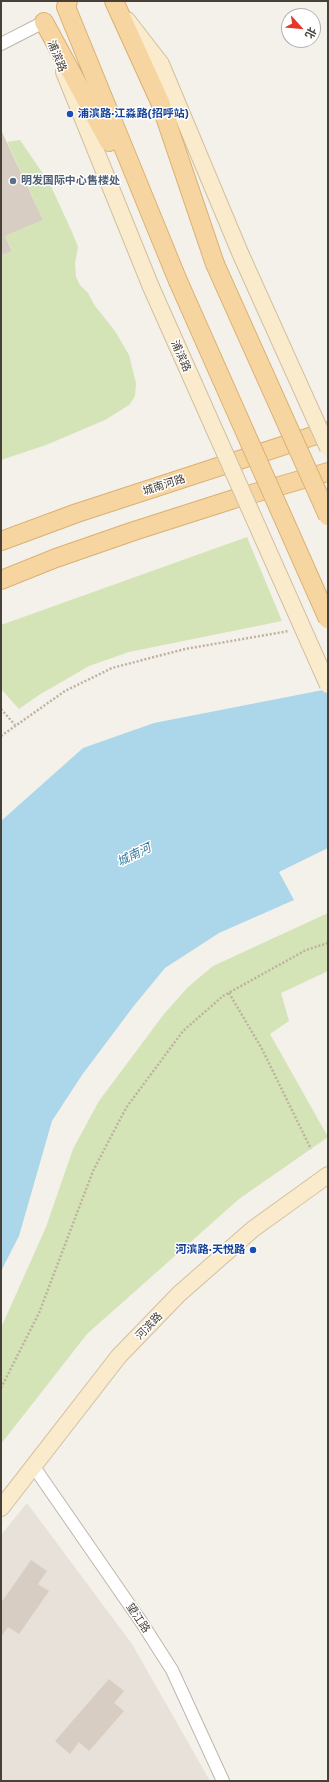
<!DOCTYPE html>
<html>
<head>
<meta charset="utf-8">
<style>
	body { margin:0 }
	#map { position:relative; width:329px; height:1782px; overflow:hidden; background:#f4f0ea; font-family:"Golos Text","Noto Sans SC",sans-serif }
	canvas { display:block }
	.frame { position:absolute; inset:0; border:2px solid #474039; pointer-events:none }
	.north { position:absolute; left:281px; top:8px; width:40px; height:40px; box-sizing:border-box; background:#fff; border:1px solid #b5b3b0; border-radius:50%; rotate:117deg; font-size:11px; font-weight:700; line-height:16px; text-align:center; color:#474039 }
	.north::after { content:''; display:block; margin:auto; width:14px; height:18px; background:#e7372d; clip-path:polygon(50% 0,100% 100%,50% 72%,0 100%) }
</style>
</head>
<body>
<div id="map">
<canvas width="329" height="1782"></canvas>
<div class="frame"></div>
<div class="north">北</div>
</div>
<script>
const ctx = document.querySelector('canvas').getContext('2d');
ctx.lineJoin = 'round';
function paint(path, color) { ctx.fillStyle = color; ctx.fill(path, 'evenodd'); }
const shape = rows => new Path2D(rows.map(r => 'M' + r).join(''));
function stroke(path, color, width, dash) { ctx.strokeStyle = color; ctx.lineWidth = width; ctx.lineCap = dash ? 'butt' : 'round'; ctx.setLineDash(dash || []); ctx.stroke(path); }
function drawText(font, color, halo, rows, align = 'center') {
  ctx.font = font + ' "Golos Text","Noto Sans SC",sans-serif'; ctx.lineWidth = 3; ctx.setLineDash([]); ctx.textBaseline = 'middle'; ctx.strokeStyle = halo; ctx.fillStyle = color; for (const [text, x, y, turn = 0] of rows) {
    ctx.save(); ctx.translate(x, y); ctx.rotate((+turn || 0) * Math.PI / 180); ctx.textAlign = isNaN(turn) ? turn : align; if (halo) ctx.strokeText(text, 0, 0); ctx.fillText(text, 0, 0); ctx.restore();
  }
}
const residential = shape([
	[27,1503,132,1644,210,1781,1,1781,1,1535]
]);
const green = shape([
	[20,140,50,184,72,232,78,247,75,263,76,277,80,285,88,293,95,306,115,331,129,355,136,383,135,396,129,405,105,420,46,445,1,460,1,255,12,250,5,236,43,220,7,142],
	[247,537,282,621,129,652,89,666,39,695,19,709,1,689,1,625],
	[328,913,328,971,281,993,289,1021,270,1034,328,1137,239,1199,87,1334,1,1444,1,1328,46,1227,73,1149,99,1101,164,1014,188,987,213,966]
]);
const water = shape([
	[328,689,328,848,279,872,294,900,219,933,165,968,133,1007,82,1075,52,1121,19,1236,1,1271,1,821,83,748,154,723]
]);
const building = shape([
	[1,130,43,220,5,236,12,251,1,255],
	[31,1560,47,1571,38,1584,49,1591,19,1634,8,1627,1,1637,1,1603],
	[109,1679,124,1691,114,1703,124,1711,89,1751,79,1742,70,1754,55,1741]
]);
const path = shape([
	[1,709,15,725],
	[1,736,65,691,112,668,185,649,289,631],
	[229,993,262,1049,311,1149],
	[1,1388,39,1313,93,1171,126,1108,183,1031,223,996,306,950,328,943]
]);
const street = shape([
	[1,44,44,22],
	[34,1467,142,1623,172,1670,223,1781]
]);
const secondary = shape([
	[127,20,161,64,241,255],
	[64,72,151,287],
	[1,1508,119,1356,179,1294,253,1229,328,1175]
]);
const primary = shape([
	[68,1,66,7,178,281],
	[114,1,160,102,215,264],
	[44,22,109,142],
	[1,541,77,513,328,431],
	[1,580,56,558,134,531,234,499,328,472]
]);
const secondaryBridge = shape([
	[241,255,328,448],
	[151,287,328,685]
]);
const primaryBridge = shape([
	[215,264,328,516],
	[178,281,328,619]
]);
const markers = [
	[70,114,4,"#1a4fb4"],
	[13,181,4,"#5c6f8a"],
	[253,1250,4,"#1a4fb4"]
];
const streetNames = [
	["浦滨路",57,56,68],
	["浦滨路",181,356,66],
	["城南河路",164,485,-18],
	["河滨路",149,1326,-46],
	["望江路",138,1618,56]
];
const transitNames = [
	["浦滨路·江淼路(招呼站)",78,114],
	["河滨路·天悦路",245,1250,"right"]
];
const serviceNames = [
	["明发国际中心售楼处",21,181]
];
const waterNames = [
	["城南河",134,855,-26]
];
paint(residential, '#e7e1d9');
paint(green, '#d4e4b7');
paint(water, '#acd7eb');
paint(building, '#d7cdc3');
stroke(street, '#beb6ad', 14);
stroke(secondary, '#d2c09f', 18);
stroke(primary, '#dab072', 20);
stroke(path, '#bfb1a0', 2.5, [2, 2]);
stroke(street, '#fff', 12);
stroke(secondary, '#faebcd', 16);
stroke(primary, '#f6d5a1', 18);
stroke(secondaryBridge, '#d2c09f', 18, []);
stroke(primaryBridge, '#dab072', 20, []);
stroke(secondaryBridge, '#faebcd', 16);
stroke(primaryBridge, '#f6d5a1', 18);
for (const [x, y, r, color] of markers) { const dot = new Path2D(); dot.arc(x, y, r, 0, 2 * Math.PI); ctx.fillStyle = color; ctx.fill(dot); stroke(dot, '#fff', 1.5); }
drawText('11px', '#474039', '#fff', streetNames);
drawText('bold 11px', '#164399', '#fff', transitNames, 'left');
drawText('bold 11px', '#4e5e75', '#fff', serviceNames, 'left');
drawText('italic 12px', '#367a9b', '#fff', waterNames);
</script>
</body>
</html>
